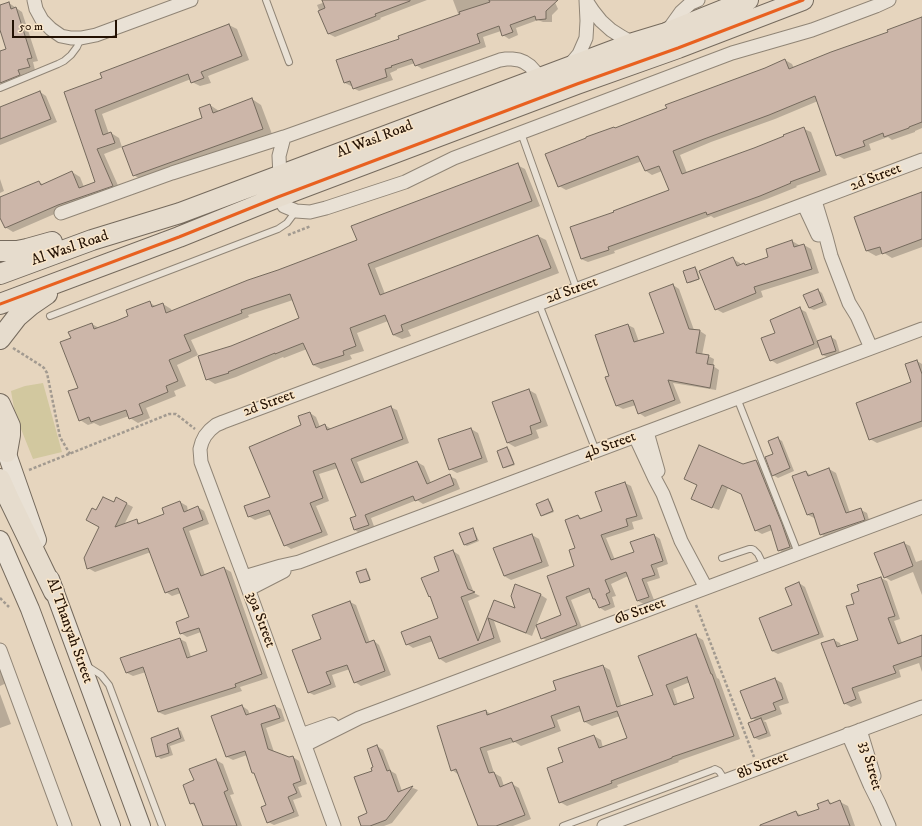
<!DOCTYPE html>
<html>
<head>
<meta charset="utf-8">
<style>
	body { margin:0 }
	#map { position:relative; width:922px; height:826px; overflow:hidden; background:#e6d5be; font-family:"IM FELL DW Pica",serif }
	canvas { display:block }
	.scale { position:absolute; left:12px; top:20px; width:105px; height:18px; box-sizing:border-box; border:2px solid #231103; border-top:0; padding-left:5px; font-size:12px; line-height:14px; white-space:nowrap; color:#231103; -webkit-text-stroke:3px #fae6c9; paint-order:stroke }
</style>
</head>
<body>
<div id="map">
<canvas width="922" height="826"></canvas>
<div class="scale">50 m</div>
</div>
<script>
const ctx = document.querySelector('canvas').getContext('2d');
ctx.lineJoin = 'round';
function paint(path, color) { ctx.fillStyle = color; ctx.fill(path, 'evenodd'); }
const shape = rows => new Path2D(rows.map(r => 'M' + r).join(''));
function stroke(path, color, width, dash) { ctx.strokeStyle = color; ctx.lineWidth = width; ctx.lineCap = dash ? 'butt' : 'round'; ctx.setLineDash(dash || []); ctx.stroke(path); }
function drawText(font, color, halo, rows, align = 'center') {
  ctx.font = font + ' "IM FELL DW Pica",serif'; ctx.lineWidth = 3; ctx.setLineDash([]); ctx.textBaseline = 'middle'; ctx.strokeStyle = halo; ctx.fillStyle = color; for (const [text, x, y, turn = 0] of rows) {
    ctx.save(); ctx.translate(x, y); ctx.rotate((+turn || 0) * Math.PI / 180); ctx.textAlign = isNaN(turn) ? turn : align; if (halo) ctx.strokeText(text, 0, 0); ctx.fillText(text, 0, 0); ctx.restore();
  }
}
const green = shape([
	[43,383,62,452,33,459,15,414,11,391,25,386]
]);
const shadow = shape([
	[331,0,427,0,380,18,381,19,335,37,329,34,317,5],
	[453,0,554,0,558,9,552,15,552,22,543,22,538,20,516,28,518,35,509,39,503,35,501,31,483,37,486,47,422,69,416,65,415,63,397,69,397,70,390,73,393,80,359,91,353,88,353,85,351,86,345,83,400,39,459,16],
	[9,3,22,12,38,61,33,62,35,70,24,74,25,78,6,86,0,82,0,52,8,49,2,32,0,33,0,6],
	[922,18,922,128,915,131,915,132,892,140,888,137,869,144,871,150,844,159,837,155,818,101,775,119,711,142,680,155,687,173,754,149,804,129,811,132,827,175,796,186,797,187,767,199,714,218,711,216,614,251,615,253,588,262,581,259,615,213,670,190,662,171,652,175,646,171,642,161,566,190,559,186,616,129,785,60,792,64,794,68,889,33],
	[229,25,237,29,249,60,208,76,211,83,200,86,192,82,191,79,102,114,109,134,111,133,119,138,122,147,104,154,120,190,66,209,13,232,5,227,0,215,0,198,39,182,44,185,72,172,80,177,84,187,96,182,65,92,103,79],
	[40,92,46,96,57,122,0,145,0,108],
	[252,99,261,105,272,134,143,181,134,175,204,119,210,105,219,111],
	[517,165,525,169,540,206,375,268,385,294,538,236,546,240,559,273,408,330,411,336,402,339,393,335,388,321,357,333,364,351,350,355,352,359,321,369,313,365,307,349,284,358,283,357,236,377,215,384,207,379,231,347,300,319,293,300,248,315,249,317,191,340,198,355,177,365,186,386,174,391,176,396,146,408,150,418,138,423,130,418,129,416,100,426,94,423,88,425,80,420,79,388,72,339,92,324,99,328,129,317,150,303,157,307,163,304,171,309,172,312,358,241],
	[0,179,4,191,0,193],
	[922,193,922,247,892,258,884,253,876,256,867,251,855,218],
	[792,241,799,245,799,247,804,245,811,249,819,273,761,291,763,297,723,313,716,309,733,259,740,263,741,265,744,264,746,265,770,258],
	[695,268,697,269,700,279,690,283,688,282],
	[673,285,679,289,694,330,700,331,706,335,702,355,708,356,714,359,713,366,719,370,716,390,673,383,681,403,645,417,639,413,636,405,623,409,617,406,610,377,628,325,634,328,639,342,665,334],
	[818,290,822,293,827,305,814,310,809,308],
	[800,309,806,312,818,342,831,337,836,340,840,353,827,357,823,355,820,347,777,364,771,360,776,333],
	[917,361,922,364,922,427,877,443,870,439,913,383],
	[529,390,536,394,548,426,536,430,539,438,515,447,508,443],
	[390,407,397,410,409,443,357,462,365,482,417,462,424,466,431,483,449,476,456,479,460,489,423,504,417,500,371,518,375,529,361,534,355,530,351,519,358,517,338,468,319,474,329,501,316,506,328,535,291,549,285,545,272,514,255,520,248,516,272,498,302,425,310,413,316,417,320,427,325,425,331,429],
	[471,429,478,433,488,462,457,473,450,469],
	[777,438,782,441,794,471,778,478,773,475,774,455],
	[507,448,509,449,515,465,505,468,504,467,498,451],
	[756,461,762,464,795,550,785,554,779,550,772,530,762,534,755,530,742,494,728,488,719,510,698,502,743,465],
	[829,469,836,473,850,513,861,510,867,513,870,523,827,538,821,534,815,518,814,518,808,515,806,472,812,476],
	[625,483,631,486,643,519,632,522,634,529,606,538,615,560,635,553,654,535,660,539,668,564,657,568,660,578,647,582,654,600,644,604,638,601,628,576,611,584,616,596,612,597,615,607,605,611,599,607,597,600,594,599,591,592,571,600,582,628,548,641,542,638,563,616,548,576,576,567,578,516,583,519,603,512],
	[548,500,550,501,554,512,543,516,542,515],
	[180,502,187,506,188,511,198,507,204,511,209,524,189,531,205,575,224,568,231,572,268,678,240,687,242,691,165,715,158,712,146,672,133,676,127,673,122,659,180,639,186,642,191,657,208,651,201,632,187,637,181,633,190,618,181,593,172,596,166,592,151,552,95,572,88,568,100,527,97,511,114,504,127,504,133,507,124,525,136,521,142,524,166,515],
	[472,529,474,530,479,541,467,546,465,545],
	[532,535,539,539,549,566,511,580,504,576],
	[904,543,910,546,916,562,922,560,922,595,913,572,891,581,885,577],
	[453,551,459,555,474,593,480,596,468,601,481,636,495,601,517,610,516,585,541,595,547,599,532,636,494,621,501,642,446,663,440,659,433,641,413,648,407,644,440,618,432,597,429,596,441,572],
	[366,570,368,571,371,580,362,583,360,582],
	[881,578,887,581,900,619,894,621,902,643,922,636,922,672,919,663,899,670,901,677,858,692,862,703,851,707,844,703,834,640,840,643,841,646,859,640,855,604,860,592],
	[799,583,805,587,824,637,778,654,772,651,793,606],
	[350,602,356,605,370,643,374,641,379,645,391,675,361,686,355,682,350,669,332,675,336,687,314,695,308,692,322,640],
	[696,636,703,640,717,678,719,679,740,739,678,761,679,762,617,785,618,787,567,806,560,802,565,763,594,736,601,740,603,748,629,739,620,716,592,726,585,722,581,711,557,720,561,731,521,746,515,742,487,751,494,773,501,777,504,786,512,784,519,788,531,819,513,826,479,826,459,775,452,770,486,711,491,714,557,691,603,666,610,670,622,707,654,695],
	[690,682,696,698,678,705,673,689],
	[0,652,11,681,0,686],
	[775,679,782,683,789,703,779,706,782,714,763,721,766,722,771,736,759,740,755,738,749,724,757,721,752,718],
	[0,694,11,724,0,728],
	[242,706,248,710,250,715,275,706,281,709,285,721,266,728,274,752,289,758,293,757,299,761,307,784,298,787,302,797,293,800,299,816,274,825,268,822,267,806,256,774,253,773,247,755,233,760,227,757,213,717],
	[178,729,181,731,185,741,170,746,173,755,161,759,157,756],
	[377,746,383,750,391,771,396,774,402,791,413,788,418,790,392,823,384,826,362,826,368,814],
	[216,760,223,764,234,794,230,795,242,826,204,826,197,807,191,803,195,781],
	[828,801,833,804,840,802,848,806,855,826,762,826,796,812,802,816,820,810]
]);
const building = shape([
	[322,0,410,0,410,1,375,14,376,16,328,34,318,11,325,8,322,0],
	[489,0,558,0,546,11,546,19,536,20,535,16,510,25,513,32,502,36,499,26,477,34,480,43,415,66,412,59,391,66,392,67,385,69,387,77,353,89,350,81,344,83,336,60,399,39,398,36,460,14,459,12,490,2,489,0],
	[9,2,11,9,16,7,32,58,27,59,30,67,18,70,20,75,0,83,0,51,6,49,0,30,0,5,9,2],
	[922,17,922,122,909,127,909,128,884,137,883,133,863,141,865,146,836,156,815,96,769,115,704,139,673,151,682,174,754,148,784,136,783,135,804,127,820,171,790,182,791,183,760,196,707,215,706,212,608,247,609,250,581,259,570,227,614,212,613,211,669,190,659,166,645,171,638,156,558,187,545,154,586,138,586,137,614,127,615,128,667,108,665,105,765,68,785,59,789,69,831,52,888,32,887,30,922,17],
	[229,24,242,56,201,72,204,78,191,83,188,74,95,110,103,135,111,132,115,143,97,149,113,186,58,205,5,228,0,218,0,197,39,181,41,185,72,171,79,188,95,182,89,164,64,92,102,78,100,73,229,24],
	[40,91,51,119,0,139,0,107,40,91],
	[252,98,263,129,133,176,122,147,202,118,199,108,210,104,213,113,252,98],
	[518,163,532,201,368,264,380,295,538,235,551,268,401,325,403,331,393,335,385,315,350,328,356,346,343,351,344,355,313,365,303,343,275,354,275,353,228,372,229,373,206,380,198,356,231,346,299,318,290,294,241,310,242,313,184,335,191,351,169,360,178,381,166,386,168,392,139,404,143,414,129,419,126,410,91,422,89,417,79,421,68,391,78,388,60,342,71,338,68,332,92,323,94,329,116,321,128,316,126,310,150,301,152,307,163,303,166,313,248,280,278,270,357,240,351,226,518,163],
	[922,192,922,239,882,254,880,247,866,251,854,217,922,192],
	[792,240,794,247,804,244,812,269,754,287,756,293,715,310,699,271,733,257,737,266,744,263,745,265,768,257,766,249,792,240],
	[695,267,699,279,687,283,683,271,695,267],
	[673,284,689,329,700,330,696,353,709,355,707,364,714,365,710,388,668,380,675,400,638,414,633,400,616,406,605,377,609,376,595,335,628,324,634,342,664,333,649,293,673,284],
	[818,289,823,302,809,308,803,295,818,289],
	[800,307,814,344,770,361,761,338,775,333,770,320,800,307],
	[831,336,836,351,822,355,817,341,831,336],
	[917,360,922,374,922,421,869,440,856,403,911,382,905,364,917,360],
	[529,389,541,422,530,426,532,434,507,443,492,402,529,389],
	[391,406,403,439,351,459,361,483,417,461,427,484,450,474,454,485,415,501,413,496,365,515,369,525,354,530,350,518,356,516,335,463,313,471,323,498,310,503,322,532,284,546,269,510,248,517,244,506,270,497,249,447,301,425,298,416,310,412,316,428,325,424,327,430,391,406],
	[471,428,482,458,449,470,438,439,471,428],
	[778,437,790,468,772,476,765,457,773,454,768,441,778,437],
	[699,445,743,464,756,460,782,524,790,547,778,551,770,525,755,531,741,494,722,485,712,508,691,499,697,485,684,479,699,445],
	[507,447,514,464,503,468,497,451,507,447],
	[829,468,846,513,861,508,865,520,820,535,813,513,807,515,792,476,806,471,808,476,829,468],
	[625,482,637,516,626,519,628,526,601,535,611,560,634,552,630,542,654,534,663,561,651,565,655,575,642,579,649,597,637,601,626,572,605,580,610,592,606,594,610,604,599,608,595,599,593,599,589,588,566,597,577,625,541,639,536,625,561,615,547,576,574,566,569,550,575,548,565,520,578,515,580,519,602,511,595,492,625,482],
	[103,497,114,502,116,497,127,503,115,527,137,519,138,524,164,514,162,508,180,501,184,512,198,506,203,520,183,528,201,576,224,567,262,674,235,684,236,687,158,712,143,667,126,673,120,658,180,638,187,658,207,651,199,628,180,634,176,622,189,617,178,588,165,593,148,548,87,569,84,558,99,527,86,520,92,508,96,510,103,497],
	[548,499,553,511,541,516,536,504,548,499],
	[473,528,477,540,464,545,459,533,473,528],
	[532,534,542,562,504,576,493,548,532,534],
	[904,542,913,566,884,578,874,553,904,542],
	[453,550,468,589,475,592,461,597,478,641,494,600,515,608,511,596,515,584,541,594,526,633,488,618,494,638,439,659,430,636,406,645,401,632,438,618,430,596,429,597,421,578,439,571,434,557,453,550],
	[366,569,370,580,360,583,356,572,366,569],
	[881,577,895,616,888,618,898,644,922,635,922,656,893,666,896,673,852,688,856,699,844,704,821,643,834,639,837,647,858,640,846,606,854,604,851,594,859,591,857,585,881,577],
	[799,582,819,634,772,651,759,618,792,605,785,588,799,582],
	[350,601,366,643,374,640,385,671,354,683,347,665,326,672,331,684,308,693,292,650,321,639,312,615,350,601],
	[696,634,711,674,712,674,734,736,672,757,672,758,611,781,612,783,559,803,547,768,563,762,558,748,594,735,599,748,627,738,617,711,584,722,579,706,551,716,555,727,513,742,511,738,480,748,489,773,494,772,500,787,512,782,525,815,496,826,478,826,456,769,451,771,437,726,486,710,487,715,556,690,553,681,603,665,617,707,653,695,638,656,696,634],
	[687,677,694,698,674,705,666,685,687,677],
	[775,678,783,699,773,703,776,710,751,719,740,691,775,678],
	[242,705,246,715,275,705,280,718,261,724,268,749,289,757,293,756,301,781,293,784,297,793,288,797,294,812,267,823,261,807,266,805,254,773,252,773,245,751,226,757,211,716,242,705],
	[761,718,767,733,754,738,748,723,761,718],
	[178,728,181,738,167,744,169,753,156,757,151,738,178,728],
	[377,745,387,771,390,770,398,792,413,786,386,820,370,826,361,826,358,817,367,813,354,777,372,771,371,768,373,767,367,749,377,745],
	[216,759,228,790,224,792,237,826,203,826,194,803,190,804,183,785,194,780,189,769,216,759],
	[828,800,830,804,840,800,850,826,760,826,760,825,796,811,798,816,819,809,817,804,828,800]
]);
const path = shape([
	[288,235,311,226],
	[13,348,40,365,44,368,47,373,60,437,70,454],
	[29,470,169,414,176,414,195,429],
	[0,598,9,607],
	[696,605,754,757]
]);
const lane = shape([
	[266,0,289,62],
	[0,88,58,64,64,61,71,55,77,47,81,38],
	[521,133,577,290],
	[539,304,596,451],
	[50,316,278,229,287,223,296,211],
	[737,398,798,553],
	[722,558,749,549,752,549,754,550,758,554,764,566],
	[87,666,101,675,109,685,162,826],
	[563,826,713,770,715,769,719,771,725,780]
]);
const street = shape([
	[34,0,36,9,42,20,51,29,61,36,71,38,81,38,96,35,191,0],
	[587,2,593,11,601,21,611,30,622,37,633,43],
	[666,33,681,12,691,3,698,0],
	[568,67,579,54,586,38,587,21,586,0],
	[280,176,279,156,284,137],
	[278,197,284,206,296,211,310,212,326,208,405,182,454,158,732,53,812,30,876,6,889,0],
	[815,201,826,237,831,256,849,303,857,316,871,348],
	[804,205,818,235],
	[61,213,172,173,284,137,500,60,506,59,512,59,519,60,524,62,530,66,541,78],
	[647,432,658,471],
	[635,436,655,479,663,494,681,541,706,588],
	[244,577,281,566,299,562,922,329],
	[249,589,284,571],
	[0,650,65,826],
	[860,730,874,776],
	[848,734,870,785,879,803,889,826],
	[301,735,332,724],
	[305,745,359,718,922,507],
	[334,826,244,577,201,462,200,449,202,442,205,436,210,430,216,425,223,422,922,160],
	[604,826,922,707]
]);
const secondary = shape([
	[0,434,37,540],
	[0,540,30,609,111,826],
	[50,579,141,826]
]);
const primary = shape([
	[0,251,17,251,27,249,52,242],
	[0,274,92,240,180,213,633,43,666,33,748,0],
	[0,304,179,237,278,197,577,84,678,48,803,0],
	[0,339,17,317,31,305,47,294],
	[0,404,10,426,10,435,7,452],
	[0,479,8,497,54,592]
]);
const bus1 = shape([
	[0,304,179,237,278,197,577,84,678,48,803,0]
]);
const streetNames = [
	["Al Wasl Road",375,140,-21],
	["2d Street",876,178,-21],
	["Al Wasl Road",70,249,-19],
	["2d Street",572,291,-20],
	["2d Street",269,404,-20],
	["4b Street",610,446,-20],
	["6b Street",640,612,-20],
	["39a Street",260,620,70],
	["Al Thanyah Street",69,631,70],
	["8b Street",763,766,-21],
	["33 Street",870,766,75]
];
paint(green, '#d2c89f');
paint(shadow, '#0003');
paint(building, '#ccb6a9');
stroke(building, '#756a5d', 1);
stroke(lane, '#908576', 8);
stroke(street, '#908576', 15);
stroke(secondary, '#756a5d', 20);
stroke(primary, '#756a5d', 22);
stroke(path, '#a29a90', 2.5, [3, 2]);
stroke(lane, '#e9e1d5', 6);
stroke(street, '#e9e1d5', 13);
stroke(secondary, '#e9e1d5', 18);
stroke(primary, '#e6dccd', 20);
stroke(bus1, '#e86120', 3);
drawText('15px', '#231103', '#fae6c9', streetNames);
</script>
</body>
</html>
